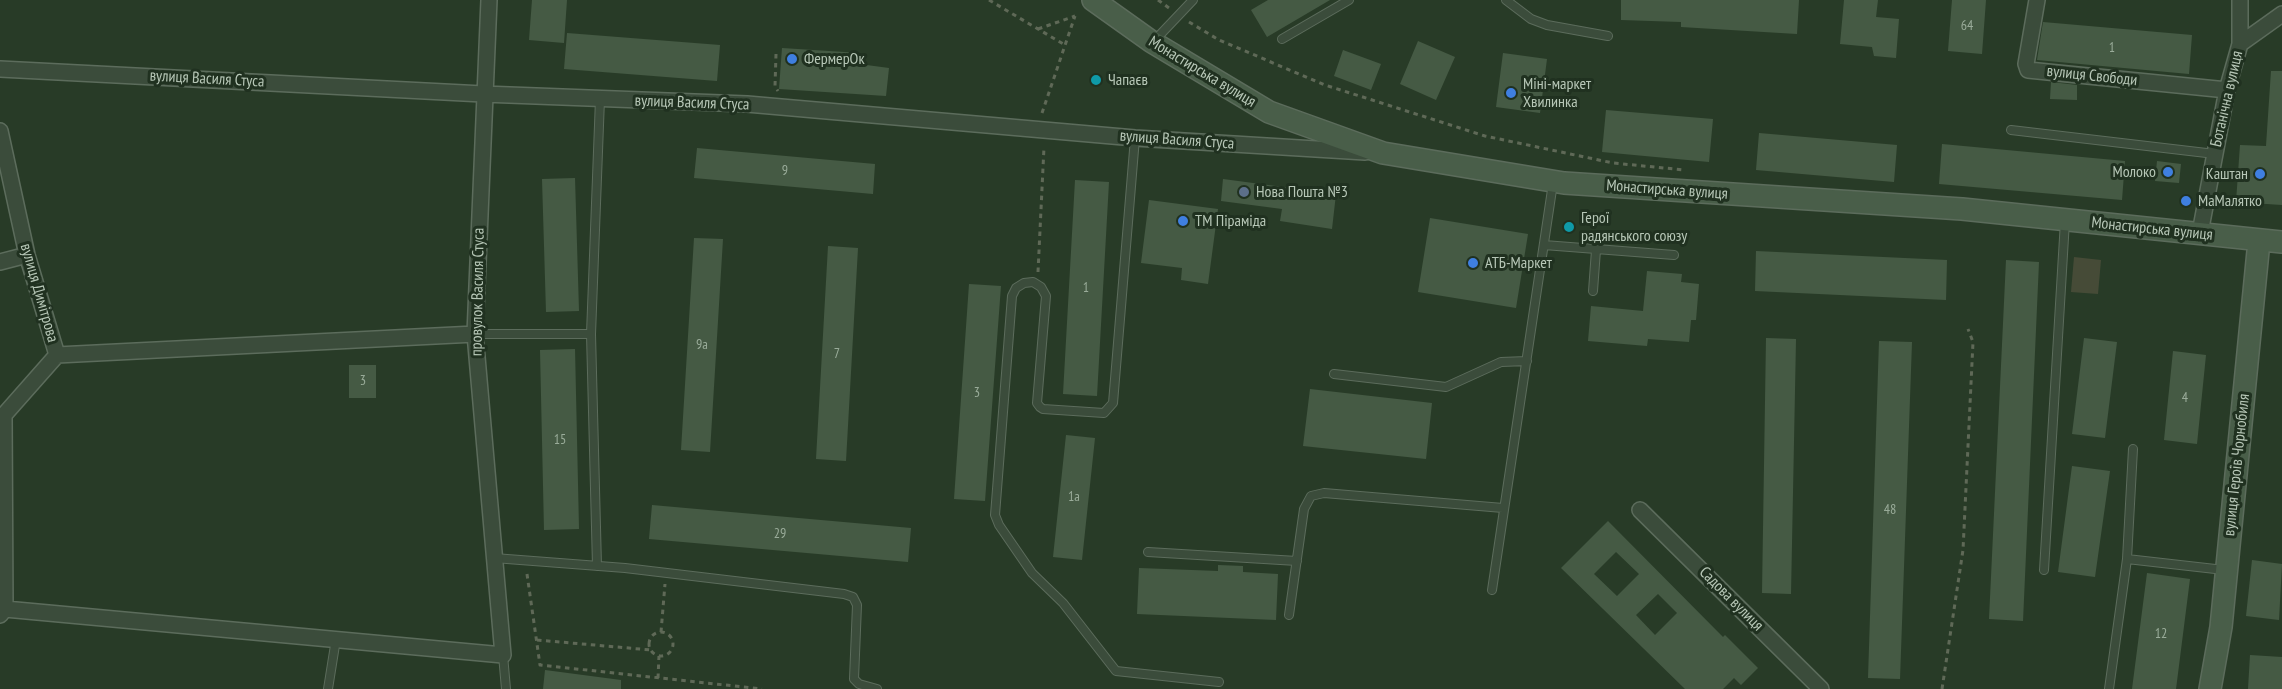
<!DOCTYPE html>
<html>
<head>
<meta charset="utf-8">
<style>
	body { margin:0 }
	canvas { display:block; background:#283b27 }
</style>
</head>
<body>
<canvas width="2282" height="689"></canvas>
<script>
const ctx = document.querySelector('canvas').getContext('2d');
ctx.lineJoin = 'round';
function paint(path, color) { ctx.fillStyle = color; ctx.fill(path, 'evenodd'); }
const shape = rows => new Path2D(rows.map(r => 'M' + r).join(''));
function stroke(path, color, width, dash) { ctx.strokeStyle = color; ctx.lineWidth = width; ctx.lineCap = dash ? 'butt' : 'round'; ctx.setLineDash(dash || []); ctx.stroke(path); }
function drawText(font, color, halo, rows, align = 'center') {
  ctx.font = font + ' "PT Sans Narrow",sans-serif'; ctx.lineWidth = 6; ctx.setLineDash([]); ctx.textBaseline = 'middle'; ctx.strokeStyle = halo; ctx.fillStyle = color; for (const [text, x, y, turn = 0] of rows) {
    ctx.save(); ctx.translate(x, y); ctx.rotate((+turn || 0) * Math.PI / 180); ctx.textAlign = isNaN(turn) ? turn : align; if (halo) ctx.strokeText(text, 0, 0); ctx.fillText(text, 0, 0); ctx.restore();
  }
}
const green = shape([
	[2074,257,2101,260,2098,294,2071,292]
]);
const building = shape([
	[532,0,567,0,564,43,529,40],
	[1268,0,1330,0,1267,37,1251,10],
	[1621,0,1799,0,1797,34,1681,27,1681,22,1621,20],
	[1844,0,1878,0,1876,17,1899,19,1896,58,1874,56,1872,47,1840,44],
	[1952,0,1986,0,1982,54,1948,51],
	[2043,22,2192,35,2189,74,2037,60],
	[567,33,720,45,717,81,564,69],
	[1418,41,1455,57,1436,100,1400,84],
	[782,48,860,53,859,64,889,68,886,96,779,89],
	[1343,50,1381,64,1371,90,1334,76],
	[1503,53,1547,59,1540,113,1496,107],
	[2271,71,2282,71,2282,205,2236,202,2240,145,2266,146],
	[2051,82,2077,85,2077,100,2050,99],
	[1606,110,1713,119,1709,162,1602,152],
	[1759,133,1897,145,1894,182,1756,170],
	[1942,144,2125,161,2122,200,1939,184],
	[697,148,875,164,873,194,694,178],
	[2157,161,2181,164,2179,183,2155,181],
	[575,178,579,311,546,312,542,179],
	[1223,179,1336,194,1332,229,1280,221,1282,209,1221,201],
	[1075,180,1109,182,1097,396,1063,394],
	[1149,200,1218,209,1208,284,1181,280,1182,268,1141,263],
	[1430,218,1528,234,1516,308,1418,292],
	[694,238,723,239,710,452,681,450],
	[828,246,858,248,846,461,816,459],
	[1756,251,1947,260,1946,300,1755,291],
	[2006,260,2039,262,2023,621,1989,619],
	[1647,271,1682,274,1681,282,1699,284,1696,320,1691,320,1689,342,1648,339,1647,346,1588,341,1591,306,1643,311],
	[969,284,1001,286,985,501,954,499],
	[1766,338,1796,339,1791,594,1762,593],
	[2084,338,2117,342,2105,438,2072,434],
	[1879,341,1912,342,1900,679,1868,678],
	[575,349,579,529,544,530,540,350],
	[2173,351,2206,355,2197,444,2164,440],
	[349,365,376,365,376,398,349,398],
	[1310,389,1432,403,1426,459,1303,446],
	[1066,435,1095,438,1082,560,1053,557],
	[2072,466,2110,471,2095,577,2058,572],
	[652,505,911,528,908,562,649,539],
	[1608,521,1723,637,1725,635,1758,668,1741,685,1734,678,1723,689,1685,689,1561,568],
	[1616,552,1639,574,1617,596,1594,574],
	[1658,594,1677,613,1655,635,1636,615],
	[2252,560,2282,564,2279,620,2246,616],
	[1218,565,1243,566,1243,572,1278,574,1276,620,1137,614,1139,568,1218,571],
	[2147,573,2190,579,2176,689,2132,689],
	[2250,655,2282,657,2282,689,2248,689],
	[545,670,621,680,621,689,543,689]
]);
const path = shape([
	[989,0,1065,45],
	[1158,0,1169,8],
	[1189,22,1219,40,1325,85,1485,136,1613,163,1685,170],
	[1038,29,1075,16],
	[776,54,775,86,778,91],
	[1042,113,1075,16],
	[1038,272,1044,147],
	[527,574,540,665,762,689],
	[661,632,665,584],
	'649 644a12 12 0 1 1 24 0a12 12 0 1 1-24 0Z',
	[537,640,651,650],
	[658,678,659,656],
	[1942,689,1963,550,1973,342,1968,329]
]);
const lane = shape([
	[1506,0,1531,19,1547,25,1608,36],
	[1282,39,1349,0],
	[1155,40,1193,0],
	[2011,130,2215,154],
	[1135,138,1113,403,1104,413,1043,409,1040,407,1037,403,1046,296,1041,287,1033,282,1024,283,1016,288,1012,296,995,515,999,525,1032,573,1063,603,1116,671,1219,682],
	[1544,245,1674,255],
	[1593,291,1596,250],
	[475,334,591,334],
	[1334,374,1446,387,1501,362,1527,361],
	[2133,449,2127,559,2224,570],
	[1148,552,1297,561],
	[494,558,625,568,844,594,853,597,857,605,854,679,859,684,877,689],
	[597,566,591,334,600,99],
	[2044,570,2065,221],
	[1492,590,1553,183],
	[1289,615,1304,509,1311,496,1324,493,1503,508],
	[503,655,506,689],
	[328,689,336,639],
	[2109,689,2127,559]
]);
const street = shape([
	[2037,0,2026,64,2028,70,2227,90],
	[2240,44,2282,14],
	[0,69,483,94,747,104,1135,138,1365,152],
	[0,131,27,255,57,355,4,415,5,609,0,615],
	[2200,233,2227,90,2240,44,2240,0],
	[0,262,27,255],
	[57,355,475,334],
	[1640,510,1821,689],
	[5,609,503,655,475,334,489,0]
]);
const secondary = shape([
	[1093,0,1152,42,1269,112,1383,153,1564,183,1962,209,2282,242],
	[2210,689,2221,627,2259,241]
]);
const markers = [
	[792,59,6,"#3f7fe0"],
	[1096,80,6,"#0f9aa8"],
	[1511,93,6,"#3f7fe0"],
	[2168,172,6,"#3f7fe0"],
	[2260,174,6,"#3f7fe0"],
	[1244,192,6,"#5c6f8a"],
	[2186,201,6,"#3f7fe0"],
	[1183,221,6,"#3f7fe0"],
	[1569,227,6,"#0f9aa8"],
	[1473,263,6,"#3f7fe0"]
];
const numberNames = [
	["64",1967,26],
	["1",2112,48],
	["9",785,171],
	["1",1086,288],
	["9а",702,345],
	["7",837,354],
	["3",363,381],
	["3",977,393],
	["4",2185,398],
	["15",560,440],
	["1а",1074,497],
	["48",1890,510],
	["29",780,534],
	["12",2161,634]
];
const poiNames = [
	["ФермерОк",804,59],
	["Чапаєв",1108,80],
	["Міні-маркет",1523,84],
	["Хвилинка",1523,102],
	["Молоко",2156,172,"right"],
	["Каштан",2248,174,"right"],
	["Нова Пошта №3",1256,192],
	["МаМалятко",2198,201],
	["Герої",1581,218],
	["радянського союзу",1581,236],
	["ТМ Піраміда",1195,221],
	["АТБ-Маркет",1485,263]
];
const streetNames = [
	["Монастирська вулиця",1202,72,31],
	["вулиця Свободи",2092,76,6],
	["вулиця Василя Стуса",207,79,3],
	["Ботанічна вулиця",2227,99,-77],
	["вулиця Василя Стуса",692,103,2],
	["вулиця Василя Стуса",1177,140,4],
	["Монастирська вулиця",1667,190,4],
	["Монастирська вулиця",2152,229,6],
	["провулок Василя Стуса",478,292,-89],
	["вулиця Димітрова",39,293,74],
	["вулиця Героїв Чорнобиля",2237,465,-84],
	["Садова вулиця",1731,599,45]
];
paint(green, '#464b37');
paint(building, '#455a44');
stroke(lane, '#5c6c5c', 10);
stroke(street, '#5c6c5c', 18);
stroke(secondary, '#5c6c5c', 24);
stroke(path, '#5f6957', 3, [4.5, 4.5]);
stroke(lane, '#3b4c3b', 8);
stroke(street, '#3b4c3b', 15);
stroke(secondary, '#495e49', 21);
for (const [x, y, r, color] of markers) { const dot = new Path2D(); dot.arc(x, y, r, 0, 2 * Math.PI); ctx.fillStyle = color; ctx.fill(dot); stroke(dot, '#203120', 2); }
drawText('14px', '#9aac9a', null, numberNames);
drawText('16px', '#b7c7b7', '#203120', poiNames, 'left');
drawText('16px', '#b7c7b7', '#203120', streetNames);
</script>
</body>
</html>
